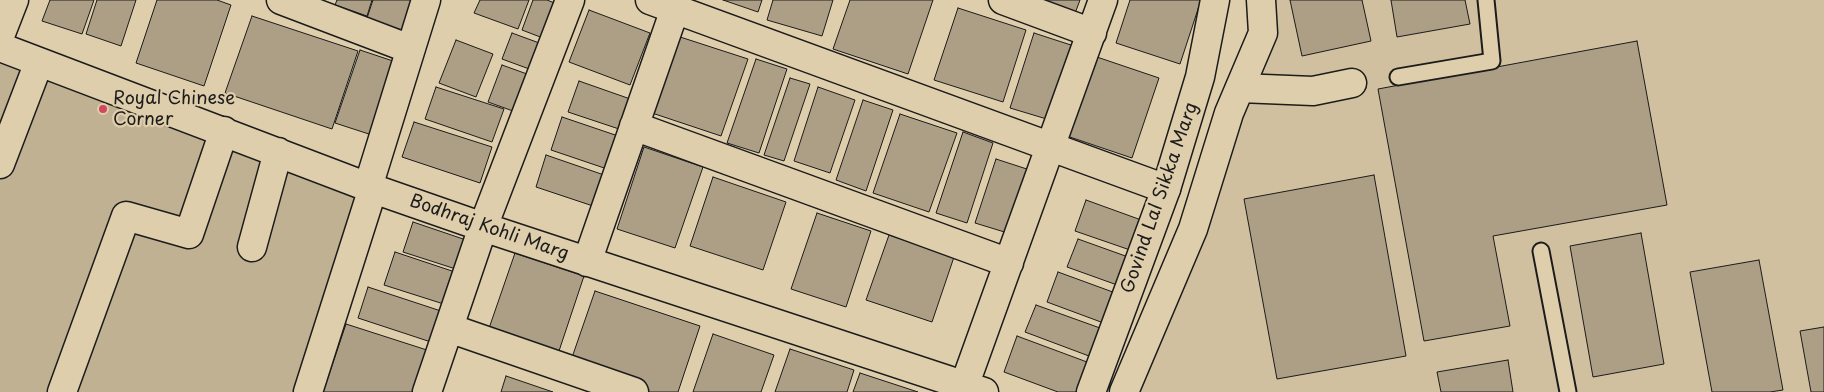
<!DOCTYPE html>
<html>
<head>
<meta charset="utf-8">
<style>
	body { margin:0 }
	canvas { display:block; background:#dfceab }
</style>
</head>
<body>
<canvas width="1824" height="392"></canvas>
<script>
const ctx = document.querySelector('canvas').getContext('2d');
ctx.lineJoin = 'round';
function paint(path, color) { ctx.fillStyle = color; ctx.fill(path, 'evenodd'); }
const shape = rows => new Path2D(rows.map(r => 'M' + r).join(''));
function stroke(path, color, width, dash) { ctx.strokeStyle = color; ctx.lineWidth = width; ctx.lineCap = dash ? 'butt' : 'round'; ctx.setLineDash(dash || []); ctx.stroke(path); }
function drawText(font, color, halo, rows, align = 'center') {
  ctx.font = font + ' "Playpen Sans",sans-serif'; ctx.lineWidth = 4.5; ctx.setLineDash([]); ctx.textBaseline = 'middle'; ctx.strokeStyle = halo; ctx.fillStyle = color; for (const [text, x, y, turn = 0] of rows) {
    ctx.save(); ctx.translate(x, y); ctx.rotate((+turn || 0) * Math.PI / 180); ctx.textAlign = isNaN(turn) ? turn : align; if (halo) ctx.strokeText(text, 0, 0); ctx.fillText(text, 0, 0); ctx.restore();
  }
}
const built = shape([
	[1262,0,1824,0,1824,392,1131,392]
]);
const green = shape([
	[0,47,388,193,316,392,0,392]
]);
const building = shape([
	[50,0,94,0,82,34,42,21,50,0],
	[97,0,136,0,121,46,86,34,97,0],
	[157,0,217,0,231,5,204,86,136,63,157,0],
	[337,0,372,0,367,16,335,5,337,0],
	[373,0,418,0,407,32,367,18,373,0],
	[480,0,529,0,518,29,474,13,480,0],
	[533,0,547,0,562,6,548,40,522,30,533,0],
	[723,0,762,0,758,12,723,0],
	[773,0,833,0,822,36,767,20,773,0],
	[850,0,933,0,908,74,833,49,850,0],
	[1026,0,1080,0,1074,16,1026,0],
	[1130,0,1201,0,1180,64,1116,43,1130,0],
	[1290,0,1362,0,1371,41,1302,56,1290,0],
	[1391,0,1465,0,1470,24,1397,37,1391,0],
	[958,8,1026,30,1003,102,934,80,958,8],
	[589,10,650,33,630,85,569,62,589,10],
	[252,16,358,51,332,129,225,93,252,16],
	[512,33,542,44,532,70,502,59,512,33],
	[1034,33,1074,46,1050,120,1010,108,1034,33],
	[674,35,748,59,721,136,649,112,674,35],
	[456,40,493,54,476,97,439,83,456,40],
	[1637,41,1667,205,1493,236,1510,326,1424,341,1378,89,1637,41],
	[360,50,399,63,375,136,335,123,360,50],
	[1085,53,1159,78,1132,158,1058,133,1085,53],
	[756,59,787,69,759,153,727,143,756,59],
	[502,65,527,74,513,111,488,102,502,65],
	[790,78,810,84,784,161,764,155,790,78],
	[579,81,636,101,625,131,568,112,579,81],
	[436,87,504,109,492,142,425,119,436,87],
	[818,87,855,100,830,173,794,161,818,87],
	[863,100,893,110,866,191,836,180,863,100],
	[900,114,957,133,929,212,873,193,900,114],
	[562,117,627,139,616,172,551,150,562,117],
	[414,122,492,147,480,183,402,157,414,122],
	[963,132,993,143,967,223,936,213,963,132],
	[644,147,703,167,675,248,617,229,644,147],
	[546,155,607,176,596,207,536,187,546,155],
	[996,159,1033,171,1011,234,975,223,996,159],
	[1374,175,1406,356,1277,379,1244,199,1374,175],
	[713,177,786,202,763,270,690,246,713,177],
	[1086,200,1144,221,1133,251,1075,231,1086,200],
	[817,213,871,231,846,307,791,289,817,213],
	[413,222,472,242,462,271,403,252,413,222],
	[1641,233,1664,364,1593,377,1570,246,1641,233],
	[889,235,954,257,932,322,866,300,889,235],
	[1078,239,1131,258,1120,286,1067,267,1078,239],
	[395,252,461,274,450,306,384,285,395,252],
	[515,253,584,276,556,360,486,337,515,253],
	[1759,260,1783,390,1770,392,1712,392,1690,272,1759,260],
	[1058,272,1121,295,1109,325,1047,302,1058,272],
	[368,287,444,312,434,343,358,318,368,287],
	[595,291,700,326,678,392,639,392,568,369,595,291],
	[1036,305,1100,328,1089,356,1025,332,1036,305],
	[346,324,430,351,416,392,323,392,346,324],
	[1824,327,1824,392,1811,392,1800,331,1824,327],
	[713,334,774,355,761,392,693,392,713,334],
	[1017,336,1087,362,1076,392,1058,392,1004,372,1017,336],
	[790,349,854,370,847,392,775,392,790,349],
	[1508,360,1513,392,1441,392,1437,372,1508,360],
	[860,373,918,392,853,392,860,373],
	[506,376,553,392,501,392,506,376]
]);
const lane = shape([
	[1398,77,1492,61,1486,0],
	[1541,251,1568,392]
]);
const street = shape([
	[281,0,410,49],
	[650,0,1166,189],
	[1003,0,1092,33],
	[0,36,14,0],
	[0,47,368,187,483,227,984,392],
	[1240,88,1313,91,1352,83],
	[634,126,1009,263],
	[0,164,39,62],
	[368,187,426,0],
	[252,247,278,152],
	[587,262,675,9],
	[449,328,634,392],
	[62,392,126,216,189,234,224,131],
	[308,392,373,188],
	[427,392,483,227,570,0],
	[962,392,1103,0]
]);
const secondary = shape([
	[1091,392,1166,189,1200,77,1215,0],
	[1124,392,1193,229,1229,113,1263,33,1261,0]
]);
const markers = [
	[103,109,5,"#d1495b"]
];
const poiNames = [
	["Royal Chinese",113,99],
	["Corner",113,120]
];
const streetNames = [
	["Govind Lal Sikka Marg",1160,198,-71],
	["Bodhraj Kohli Marg",489,228,19]
];
paint(built, '#d0c0a0');
paint(green, '#c0b193');
paint(building, '#ac9f85');
stroke(building, '#1c1c1c', 1);
stroke(lane, '#1c1c1c', 19);
stroke(street, '#1c1c1c', 31);
stroke(secondary, '#1c1c1c', 31);
stroke(lane, '#dfceab', 15);
stroke(street, '#dfceab', 28);
stroke(secondary, '#dfceab', 28);
for (const [x, y, r, color] of markers) { const dot = new Path2D(); dot.arc(x, y, r, 0, 2 * Math.PI); ctx.fillStyle = color; ctx.fill(dot); stroke(dot, '#dfceab', 2); }
drawText('18px', '#1c1c1c', '#dfceab', poiNames, 'left');
drawText('18px', '#1c1c1c', '#dfceab', streetNames);
</script>
</body>
</html>
